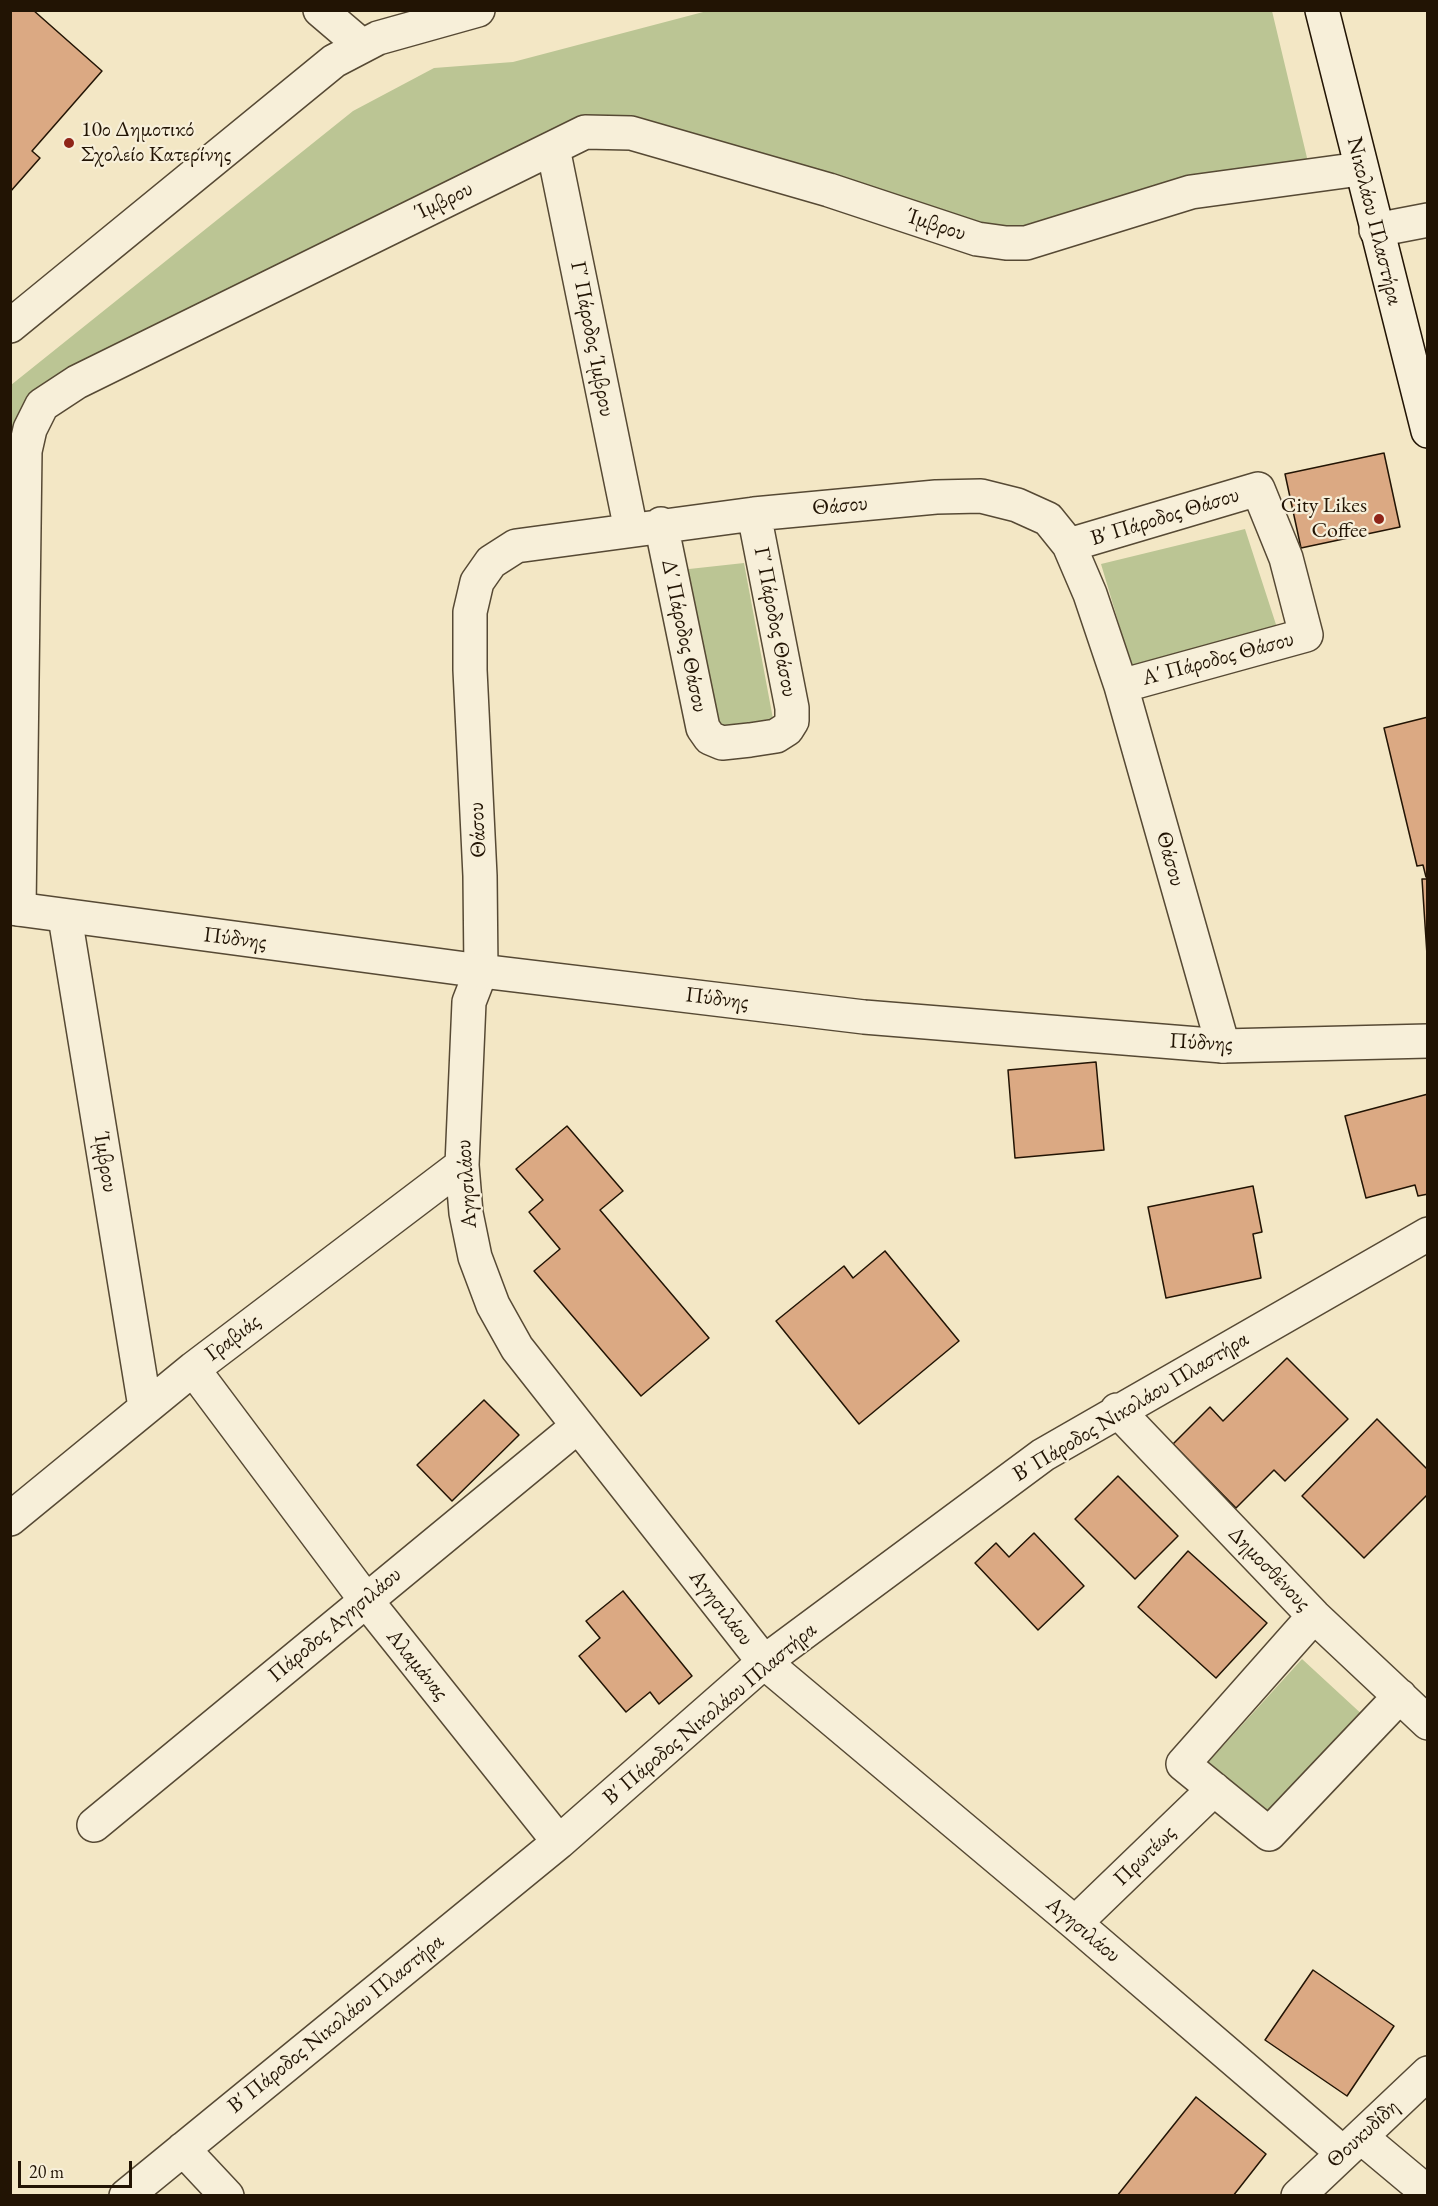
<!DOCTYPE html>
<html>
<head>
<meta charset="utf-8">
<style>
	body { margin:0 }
	#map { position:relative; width:1438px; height:2206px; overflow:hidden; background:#f3e7c5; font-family:"EB Garamond",serif }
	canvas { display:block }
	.frame { position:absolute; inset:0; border:12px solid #221404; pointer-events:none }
	.scale { position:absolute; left:18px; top:2161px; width:114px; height:27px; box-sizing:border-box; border:3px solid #221404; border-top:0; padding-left:8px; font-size:18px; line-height:21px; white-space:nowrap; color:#221404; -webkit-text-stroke:4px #f7efd9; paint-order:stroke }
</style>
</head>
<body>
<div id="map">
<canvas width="1438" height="2206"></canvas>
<div class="frame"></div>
<div class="scale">20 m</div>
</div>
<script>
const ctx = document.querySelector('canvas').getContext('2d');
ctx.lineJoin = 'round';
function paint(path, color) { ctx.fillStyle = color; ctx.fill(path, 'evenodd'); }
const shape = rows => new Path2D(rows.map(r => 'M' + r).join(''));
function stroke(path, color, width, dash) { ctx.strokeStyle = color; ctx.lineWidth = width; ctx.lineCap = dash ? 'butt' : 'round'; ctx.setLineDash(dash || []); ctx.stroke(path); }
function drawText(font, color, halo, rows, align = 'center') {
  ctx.font = font + ' "EB Garamond",serif'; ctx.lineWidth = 4.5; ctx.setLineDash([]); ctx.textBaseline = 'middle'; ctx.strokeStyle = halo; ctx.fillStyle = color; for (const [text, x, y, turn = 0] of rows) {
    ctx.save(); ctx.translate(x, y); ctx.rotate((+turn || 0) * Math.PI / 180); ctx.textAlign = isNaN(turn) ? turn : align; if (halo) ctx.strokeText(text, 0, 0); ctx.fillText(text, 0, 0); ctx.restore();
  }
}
const green = shape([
	[707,11,1272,11,1308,162,1009,250,608,132,28,407,11,431,11,385,353,111,434,68,513,62],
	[1245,529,1282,643,1135,678,1101,564],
	[744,563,776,735,713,742,680,570],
	[1302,1659,1366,1718,1254,1837,1192,1780]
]);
const building = shape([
	[10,10,33,10,102,71,32,151,40,158,10,192,10,10],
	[1384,453,1400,527,1301,548,1285,474,1384,453],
	[1428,717,1428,876,1426,877,1423,865,1417,866,1384,728,1428,717],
	[1422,879,1428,879,1428,970,1422,879],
	[1096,1062,1104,1150,1015,1158,1008,1070,1096,1062],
	[1428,1094,1428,1194,1418,1196,1415,1185,1366,1198,1345,1116,1428,1094],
	[567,1126,623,1191,600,1210,709,1338,641,1396,534,1271,560,1249,529,1212,543,1200,516,1169,567,1126],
	[1253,1186,1262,1232,1253,1234,1261,1278,1166,1298,1148,1207,1253,1186],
	[885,1251,959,1341,859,1424,776,1321,844,1266,853,1278,885,1251],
	[1287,1358,1348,1419,1285,1481,1274,1470,1236,1508,1173,1444,1210,1407,1223,1421,1287,1358],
	[484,1400,519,1435,452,1501,417,1465,484,1400],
	[1377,1419,1428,1470,1428,1494,1364,1558,1302,1496,1377,1419],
	[1118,1476,1178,1536,1135,1579,1075,1519,1118,1476],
	[1034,1533,1084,1586,1038,1630,975,1563,996,1543,1009,1557,1034,1533],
	[1188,1551,1267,1623,1216,1678,1138,1607,1188,1551],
	[623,1591,692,1676,659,1704,650,1692,626,1712,579,1656,600,1638,586,1621,623,1591],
	[1313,1970,1394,2026,1347,2096,1265,2040,1313,1970],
	[1196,2097,1266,2154,1233,2196,1117,2196,1196,2097]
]);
const minor = shape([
	[320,10,361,45],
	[553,148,631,530],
	[10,326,334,61,378,38,478,10],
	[661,524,703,728,710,738,722,743,750,740,776,736,787,729,792,721,792,708,754,514],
	[1069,545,1258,489,1286,558,1306,635,1121,686],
	[19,909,25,451,30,429,42,405,77,382,585,132,631,133,829,190,977,239,1006,243,1026,243,1191,192,1360,169],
	[65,917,145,1407],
	[1223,1046,1121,686,1090,594,1069,545,1048,519,1017,505,981,496,936,497,754,514,516,546,491,562,477,582,470,612,470,670,480,876,481,971,469,1002,462,1165,466,1213,475,1257,493,1305,517,1348,764,1662,1075,1923,1343,2153],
	[193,1369,365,1599,559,1842],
	[1117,1410,1314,1616,1428,1723],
	[10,1519,193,1369,462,1165],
	[1314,1616,1183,1764,1269,1834,1400,1696],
	[94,1825,578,1426],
	[1075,1923,1214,1789],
	[1361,2137,1428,2193],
	[183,2149,227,2196],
	[126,2196,559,1842,764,1662,1043,1455,1428,1234],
	[1298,2196,1428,2073]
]);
const tertiary = shape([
	[1376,230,1428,220],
	[10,908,481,971,864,1017,1223,1046,1428,1041]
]);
const secondary = shape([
	[1322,10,1428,431]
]);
const markers = [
	[69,143,6,"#8f2418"],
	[1379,519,6,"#8f2418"]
];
const poiNames = [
	["10ο Δημοτικό",81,130],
	["Σχολείο Κατερίνης",81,155],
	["City Likes",1367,506,"right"],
	["Coffee",1367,531,"right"]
];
const streetNames = [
	["Ίμβρου",444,201,-26],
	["Νικολάου Πλαστήρα",1374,221,76],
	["Ίμβρου",936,225,18],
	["Γ΄ Πάροδος Ίμβρου",592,339,79],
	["Θάσου",840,506,-5],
	["Β΄ Πάροδος Θάσου",1165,517,-17],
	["Γ΄ Πάροδος Θάσου",775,622,79],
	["Δ΄ Πάροδος Θάσου",684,636,78],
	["Α΄ Πάροδος Θάσου",1218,659,-15],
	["Θάσου",478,830,-93],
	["Θάσου",1170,859,74],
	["Πύδνης",235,939,7],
	["Πύδνης",717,999,7],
	["Πύδνης",1201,1043,3],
	["Ίμβρου",105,1162,81],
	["Αγησιλάου",467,1184,-94],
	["Γραβιάς",233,1338,-37],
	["Β΄ Πάροδος Νικολάου Πλαστήρα",1131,1407,-31],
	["Δημοσθένους",1269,1569,46],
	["Αγησιλάου",721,1608,52],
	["Πάροδος Αγησιλάου",335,1625,-40],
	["Αλαμάνας",417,1665,51],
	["Β΄ Πάροδος Νικολάου Πλαστήρα",710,1714,-40],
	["Πρωτέως",1145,1856,-44],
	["Αγησιλάου",1083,1930,40],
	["Β΄ Πάροδος Νικολάου Πλαστήρα",336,2024,-39],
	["Θουκυδίδη",1363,2134,-43]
];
paint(green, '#bbc594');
paint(building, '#dba983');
stroke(building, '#221404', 1.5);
stroke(minor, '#564934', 36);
stroke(tertiary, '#564934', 36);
stroke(secondary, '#221404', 36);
stroke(minor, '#f7efd9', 33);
stroke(tertiary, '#f7efd9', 33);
stroke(secondary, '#f7efd9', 33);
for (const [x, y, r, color] of markers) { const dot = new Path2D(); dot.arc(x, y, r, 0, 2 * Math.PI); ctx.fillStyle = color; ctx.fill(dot); stroke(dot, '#f7efd9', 2); }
drawText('22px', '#221404', '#f7efd9', poiNames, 'left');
drawText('22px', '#221404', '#f7efd9', streetNames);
</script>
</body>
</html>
